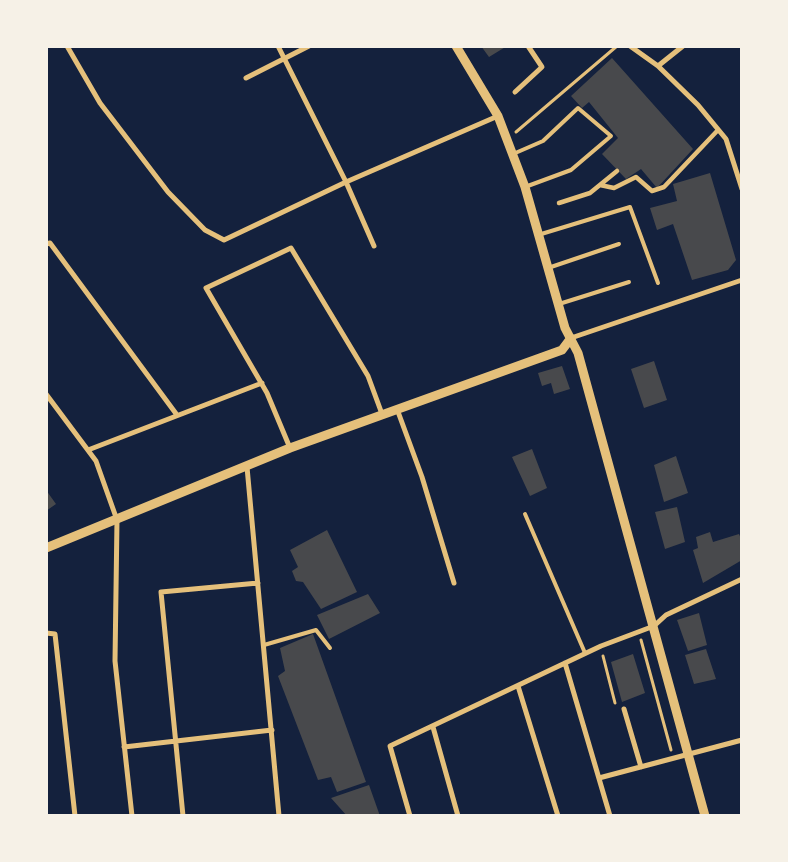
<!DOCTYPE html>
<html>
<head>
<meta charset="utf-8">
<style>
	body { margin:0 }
	#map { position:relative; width:788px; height:862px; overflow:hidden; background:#14213d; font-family:"PT Sans Narrow",sans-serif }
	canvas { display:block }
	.frame { position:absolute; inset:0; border:48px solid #f6f1e7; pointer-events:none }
</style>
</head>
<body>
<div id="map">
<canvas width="788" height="862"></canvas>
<div class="frame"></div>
</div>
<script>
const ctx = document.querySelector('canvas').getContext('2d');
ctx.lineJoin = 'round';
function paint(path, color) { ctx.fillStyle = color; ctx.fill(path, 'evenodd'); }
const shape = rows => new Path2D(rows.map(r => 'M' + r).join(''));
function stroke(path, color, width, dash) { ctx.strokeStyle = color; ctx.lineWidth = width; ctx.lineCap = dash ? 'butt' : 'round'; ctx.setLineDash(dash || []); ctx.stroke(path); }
const building = shape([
	[481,46,507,46,489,57],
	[612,58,693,149,657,188,641,169,626,179,602,154,618,138,589,102,582,108,571,96],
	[710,173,736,260,728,270,692,280,673,224,657,230,650,208,677,201,673,184],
	[654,361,667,400,644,408,631,369],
	[562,366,570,389,554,394,551,383,542,386,538,373],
	[532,449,547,488,530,496,512,457],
	[676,456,688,493,664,502,654,465],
	[46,490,56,504,46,511],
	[677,507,685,542,665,549,655,512],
	[327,530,357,592,321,609,303,582,296,581,292,571,298,567,290,550],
	[710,532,713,542,739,534,742,541,742,560,703,583,693,550,698,548,696,537],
	[368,594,380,613,329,639,317,615],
	[699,613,707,645,688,651,677,620],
	[313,634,366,782,337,792,331,777,318,780,278,676,285,671,280,648],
	[706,649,716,679,694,684,685,655],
	[633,654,645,693,622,702,611,662],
	[369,785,380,816,347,816,331,798]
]);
const path = shape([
	[516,132,617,46],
	[641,640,671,750],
	[603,656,615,703]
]);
const service = shape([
	[513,154,543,141,578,108,611,136,571,170,525,187],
	[538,235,630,207,658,283],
	[548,268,619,244],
	[559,304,629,282],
	[525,514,585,653],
	[264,645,316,630,330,648]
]);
const pedestrian = shape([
	[600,185,614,188,636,177,652,191,664,187,718,130],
	[559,203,590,193,617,171]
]);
const minor = shape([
	[67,46,100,103,168,192,205,230,224,240,346,182,498,116],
	[278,46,346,182,374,246],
	[630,46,658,66,698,105,726,139,742,189],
	[658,66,683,46],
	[246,78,309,46],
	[515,92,542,67,528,46],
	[46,244,50,243,177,415],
	[571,338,742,280],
	[46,394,96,461,117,520,115,661,132,816],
	[397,409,422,477,454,583],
	[290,448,267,393,206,288,291,248,368,376,382,414],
	[88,450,262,383],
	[247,467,279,816],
	[46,633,55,634,75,816],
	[565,663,610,816],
	[518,686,558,816],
	[624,709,641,767],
	[433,727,458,816],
	[124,747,272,730],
	[599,778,742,740],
	[183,816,161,592,258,583],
	[410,816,390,746,601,646,654,626,666,615,742,579]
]);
const tertiary = shape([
	[456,46,498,116,525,187,565,328,578,353,705,816],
	[46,548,290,448,562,350,571,338]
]);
paint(building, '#48494c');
stroke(path, '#e5c07b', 3);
stroke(service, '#e5c07b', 4);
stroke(pedestrian, '#e5c07b', 4.5);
stroke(minor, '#e5c07b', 5);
stroke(tertiary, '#e5c07b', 9);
</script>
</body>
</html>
